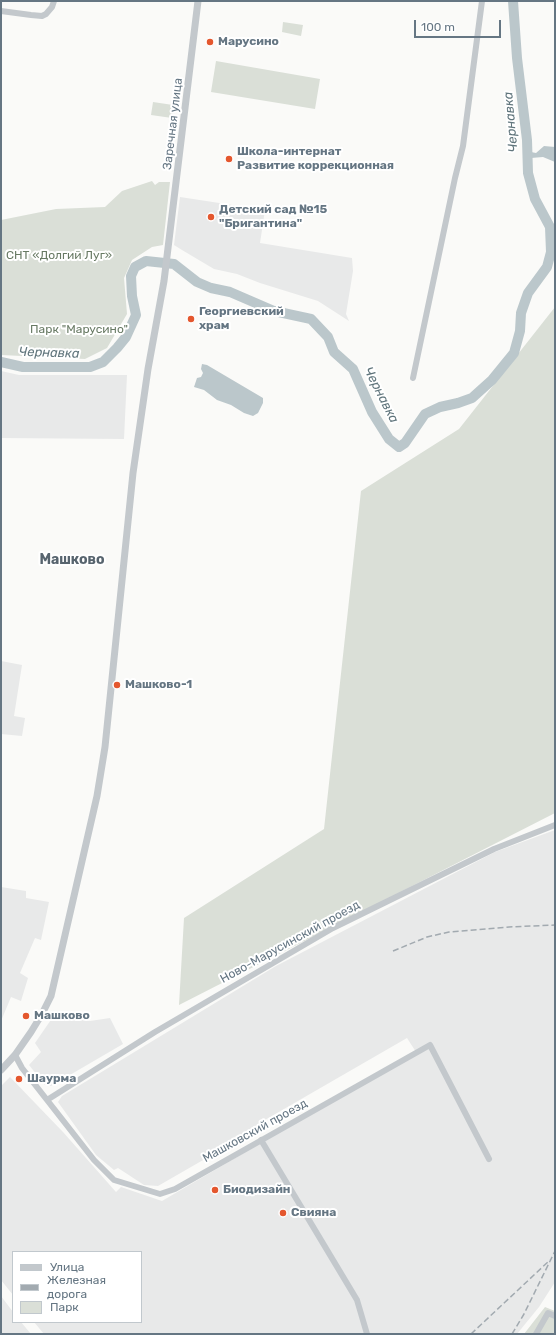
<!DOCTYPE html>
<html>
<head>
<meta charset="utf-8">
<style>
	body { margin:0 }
	#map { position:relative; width:556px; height:1335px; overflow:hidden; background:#fafaf8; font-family:Rubik,sans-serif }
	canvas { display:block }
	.frame { position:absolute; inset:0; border:2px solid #657683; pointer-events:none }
	.legend { position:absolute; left:12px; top:1251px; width:130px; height:72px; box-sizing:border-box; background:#fff; border:1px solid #c1c8cd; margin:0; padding:5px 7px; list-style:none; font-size:12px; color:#657683 }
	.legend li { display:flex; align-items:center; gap:8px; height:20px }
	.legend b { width:20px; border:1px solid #c1c8cd }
	.scale { position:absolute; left:414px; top:20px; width:87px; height:18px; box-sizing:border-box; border:2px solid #657683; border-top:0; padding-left:5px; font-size:12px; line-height:14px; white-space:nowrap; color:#657683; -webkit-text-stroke:3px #fff; paint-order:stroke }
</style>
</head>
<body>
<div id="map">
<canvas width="556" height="1335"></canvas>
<div class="frame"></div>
<ul class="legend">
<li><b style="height:5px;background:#c3c8cc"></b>Улица</li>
<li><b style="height:5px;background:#a2aab0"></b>Железная дорога</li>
<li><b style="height:11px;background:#dadfd7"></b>Парк</li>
</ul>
<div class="scale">100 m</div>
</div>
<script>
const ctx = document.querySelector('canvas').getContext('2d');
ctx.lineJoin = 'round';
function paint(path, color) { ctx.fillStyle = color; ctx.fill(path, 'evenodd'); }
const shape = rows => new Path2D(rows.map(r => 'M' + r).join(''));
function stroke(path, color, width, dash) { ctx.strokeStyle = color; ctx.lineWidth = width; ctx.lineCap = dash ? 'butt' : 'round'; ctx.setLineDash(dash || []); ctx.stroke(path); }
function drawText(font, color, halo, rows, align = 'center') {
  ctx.font = font + ' Rubik,sans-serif'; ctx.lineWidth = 4; ctx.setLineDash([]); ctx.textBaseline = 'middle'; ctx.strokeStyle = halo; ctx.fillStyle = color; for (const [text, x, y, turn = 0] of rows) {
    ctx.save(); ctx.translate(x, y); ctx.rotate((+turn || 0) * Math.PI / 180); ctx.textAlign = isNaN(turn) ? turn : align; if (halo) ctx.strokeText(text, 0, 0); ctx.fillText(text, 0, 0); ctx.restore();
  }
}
const built = shape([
	[180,197,265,210,260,243,352,258,353,271,346,314,349,321,318,301,260,283,237,274,214,269,182,250,174,245],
	[1,371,19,375,127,375,124,439,1,438],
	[1,661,22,665,14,716,25,718,22,736,1,734],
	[555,830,555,1282,539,1307,517,1334,44,1334,34,1322,141,1322,141,1252,13,1252,13,1295,1,1280,1,1086,10,1077,63,1132,116,1192,121,1187,162,1201,416,1052,407,1038,258,1124,250,1133,158,1186,144,1185,118,1168,114,1170,96,1155,58,1102,62,1096,276,966,495,852],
	[1,887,26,891,26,898,49,902,41,940,35,938,20,973,28,978,21,1001,11,997,1,1021],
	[57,1011,90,1021,110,1018,123,1044,51,1086,45,1085,29,1065,41,1052,35,1043],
	[1,1296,13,1312,13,1322,21,1322,31,1334,1,1334]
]);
const green = shape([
	[283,22,303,25,301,36,282,32],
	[216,61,320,79,315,109,211,92],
	[153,102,173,105,172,118,151,115],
	[152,181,155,185,159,182,170,182,163,245,152,247,132,260,124,278,127,314,107,348,85,359,1,355,1,220,56,209,105,207,122,191],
	[555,307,555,813,179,1005,184,918,324,829,361,491,459,429],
	[545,1307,555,1311,555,1334,524,1334]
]);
const water = shape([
	[544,146,555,147,555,162,543,157,531,158,531,152,536,153],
	[202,364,207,365,263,398,263,403,258,413,253,416,244,413,231,405,217,400,204,390,194,387,197,378,201,377,203,373,201,369]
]);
const river = shape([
	[1,362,23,367,90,367,103,362,117,348,126,337,136,315,132,296,131,276,135,267,146,261,174,264,197,282,211,288,230,292,274,311,311,319,328,337,334,352,353,369,372,412,389,439,399,447,405,443,425,414,440,407,458,403,472,398,492,380,514,353,520,331,521,313,528,293,547,267,551,252,550,227,535,199,528,173,527,140,517,58,513,1]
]);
const minor = shape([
	[1,11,31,15,42,16,46,14,52,7,54,1],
	[413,378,455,178,463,146,482,1],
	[15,1055,22,1068,94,1160,114,1180,160,1194,175,1189,430,1045,489,1159],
	[47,1100,155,1032,333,928,494,849,555,825],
	[261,1140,357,1300,367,1334],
	[536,1334,548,1313,555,1316]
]);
const tertiary = shape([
	[1,1070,15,1055,31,1032,42,1014,51,996,97,796,105,747,133,473,148,369,164,281,198,1]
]);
const rail = shape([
	[393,951,427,937,449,932,509,927,555,925],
	[471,1334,550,1260],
	[512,1334,524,1314,555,1251]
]);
const markers = [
	[210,42,4,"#e4572e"],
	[229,159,4,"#e4572e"],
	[211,217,4,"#e4572e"],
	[191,319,4,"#e4572e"],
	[117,685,4,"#e4572e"],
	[26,1016,4,"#e4572e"],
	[19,1079,4,"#e4572e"],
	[215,1190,4,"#e4572e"],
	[283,1213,4,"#e4572e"]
];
const poiNames = [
	["Марусино",218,42],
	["Школа-интернат",237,152],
	["Развитие коррекционная",237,166],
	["Детский сад №15",219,210],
	["\"Бригантина\"",219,224],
	["Георгиевский",199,312],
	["храм",199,326],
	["Машково-1",125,685],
	["Машково",34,1016],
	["Шаурма",27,1079],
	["Биодизайн",223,1190],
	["Свияна",291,1213]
];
const streetNames = [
	["Заречная улица",173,124,-83],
	["Ново-Марусинский проезд",290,942,-29],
	["Машковский проезд",255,1131,-29]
];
const parkNames = [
	["СНТ «Долгий Луг»",59,256],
	["Парк \"Марусино\"",79,330]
];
const waterNames = [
	["Чернавка",511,122,-95],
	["Чернавка",49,353,2],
	["Чернавка",381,395,63]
];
const quarterNames = [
	["Машково",72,560]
];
paint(built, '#e8e9e9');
paint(green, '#dadfd7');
paint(water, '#bbc7cb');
stroke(river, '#bbc7cb', 10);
stroke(minor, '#c3c8cc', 6);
stroke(tertiary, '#c3c8cc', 7);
stroke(rail, '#a2aab0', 1.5, [6, 3]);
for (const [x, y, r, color] of markers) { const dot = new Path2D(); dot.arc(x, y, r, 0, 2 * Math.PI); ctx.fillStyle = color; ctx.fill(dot); stroke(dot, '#fff', 1.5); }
drawText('bold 12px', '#657683', '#fff', poiNames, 'left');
drawText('12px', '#657683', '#fff', streetNames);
drawText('12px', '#687a64', '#fff', parkNames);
drawText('italic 13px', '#60757c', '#fff', waterNames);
drawText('bold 14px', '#57646e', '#fff', quarterNames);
</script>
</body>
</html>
